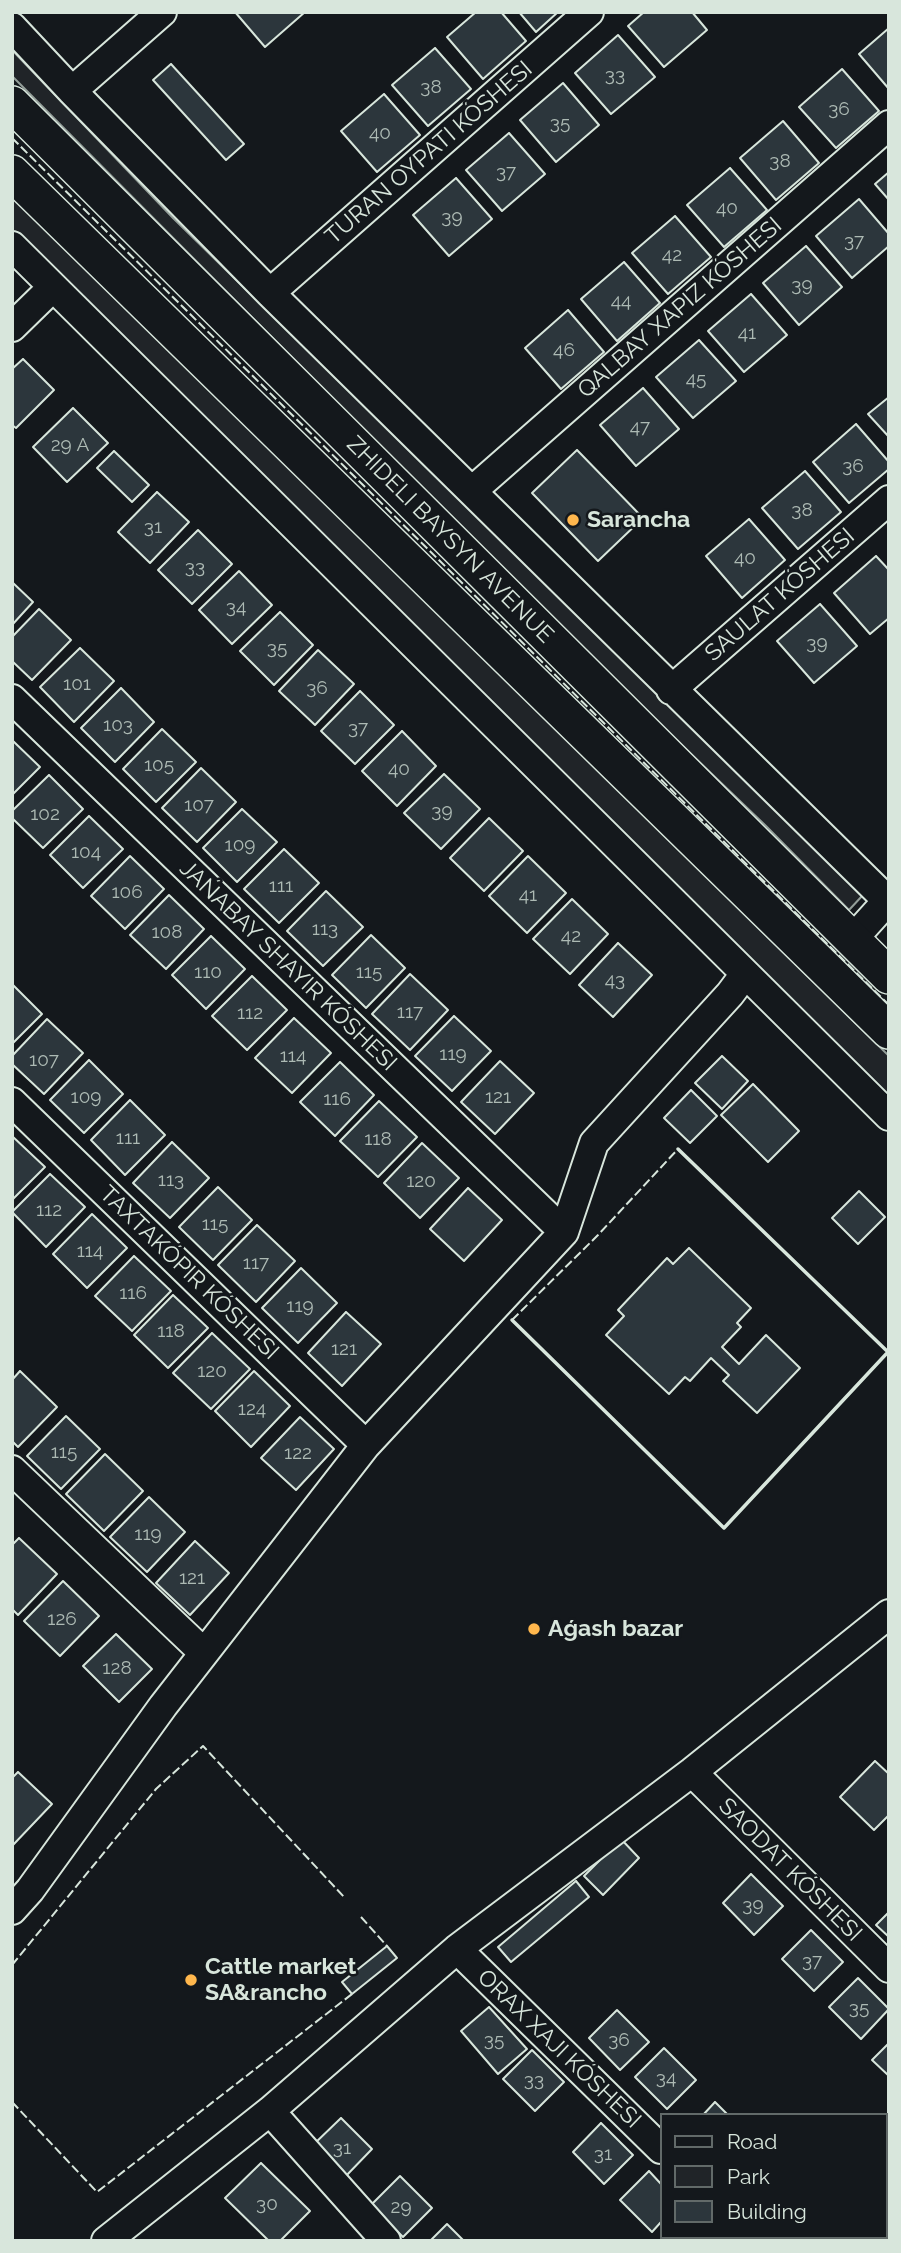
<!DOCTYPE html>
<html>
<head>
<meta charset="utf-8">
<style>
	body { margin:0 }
	#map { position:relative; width:901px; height:2253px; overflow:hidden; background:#14181c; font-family:Raleway,sans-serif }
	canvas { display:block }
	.frame { position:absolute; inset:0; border:14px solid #d8e6dc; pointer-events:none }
	.legend { position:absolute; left:660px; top:2113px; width:228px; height:126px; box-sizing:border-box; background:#14181c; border:2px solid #626a69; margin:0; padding:9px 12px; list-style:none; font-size:21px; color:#d8e6dc }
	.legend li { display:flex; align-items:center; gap:14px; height:35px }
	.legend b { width:35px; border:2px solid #626a69 }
</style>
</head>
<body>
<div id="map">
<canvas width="901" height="2253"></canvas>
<div class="frame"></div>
<ul class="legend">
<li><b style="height:9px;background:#14181c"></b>Road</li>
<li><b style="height:19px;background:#202428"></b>Park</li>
<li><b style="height:19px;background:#2c363c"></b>Building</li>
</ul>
</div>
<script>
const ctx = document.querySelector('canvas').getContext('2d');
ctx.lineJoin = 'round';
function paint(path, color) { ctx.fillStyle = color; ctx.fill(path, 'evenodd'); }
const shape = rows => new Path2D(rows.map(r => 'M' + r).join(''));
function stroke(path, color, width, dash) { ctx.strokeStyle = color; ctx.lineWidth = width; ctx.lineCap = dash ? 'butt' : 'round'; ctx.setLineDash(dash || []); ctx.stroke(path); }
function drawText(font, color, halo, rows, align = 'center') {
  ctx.font = font + ' Raleway,sans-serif'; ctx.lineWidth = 5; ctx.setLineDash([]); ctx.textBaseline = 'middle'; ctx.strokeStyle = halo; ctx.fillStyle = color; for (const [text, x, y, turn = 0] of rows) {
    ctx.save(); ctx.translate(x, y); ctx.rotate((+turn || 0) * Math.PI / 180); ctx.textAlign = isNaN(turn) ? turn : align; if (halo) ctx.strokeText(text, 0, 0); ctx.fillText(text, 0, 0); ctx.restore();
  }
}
const green = shape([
	[12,50,173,218,863,895,849,910,766,826,590,657,12,76,12,50],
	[12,195,889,1056,889,1099,12,230,12,195]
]);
const building = shape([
	[235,12,305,12,265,47,235,12],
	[476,12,501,12,526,41,483,79,447,37,476,12],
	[519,12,558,12,536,32,519,12],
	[644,12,692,12,707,30,664,67,628,26,644,12],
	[889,28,889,89,859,54,889,28],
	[618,35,655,77,611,114,575,73,618,35],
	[435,48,471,89,428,126,392,85,435,48],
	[171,64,244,144,226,160,153,80,171,64],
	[842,69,879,111,836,148,799,107,842,69],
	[563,83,599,125,556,162,520,120,563,83],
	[384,94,420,135,377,172,341,131,384,94],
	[783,121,819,163,776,200,740,158,783,121],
	[509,133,545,174,502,211,466,170,509,133],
	[730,168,767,210,724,247,687,205,730,168],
	[889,172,889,200,875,184,889,172],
	[456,178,492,219,449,256,413,215,456,178],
	[859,199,889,234,889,246,852,278,816,236,859,199],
	[675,216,711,257,668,294,632,253,675,216],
	[806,246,842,287,799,325,763,283,806,246],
	[624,262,660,303,617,341,581,299,624,262],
	[751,294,787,335,744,372,708,331,751,294],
	[568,310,604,352,561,389,525,348,568,310],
	[699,340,736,381,693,418,656,377,699,340],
	[23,359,54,390,16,428,12,425,12,369,23,359],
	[643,388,679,429,636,466,600,425,643,388],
	[889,397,889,437,868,414,889,397],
	[73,408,108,443,67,482,33,447,73,408],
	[856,424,889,462,889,469,849,503,813,462,856,424],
	[577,450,643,518,598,561,532,493,577,450],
	[114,451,149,485,132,502,97,468,114,451],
	[805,471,841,512,798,549,762,508,805,471],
	[157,492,189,522,150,563,118,532,157,492],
	[749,519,785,560,742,598,706,556,749,519],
	[198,530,232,564,192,604,158,570,198,530],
	[876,556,889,570,889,618,870,634,834,593,876,556],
	[239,571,272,605,232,644,199,610,239,571],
	[12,582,33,602,12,625,12,582],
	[820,604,857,646,814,683,777,641,820,604],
	[39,609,71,640,32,680,12,661,12,637,39,609],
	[280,612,313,645,274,685,240,651,280,612],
	[80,648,114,681,74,722,40,687,80,648],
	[318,650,354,684,315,725,279,691,318,650],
	[121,688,154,722,115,762,81,728,121,688],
	[360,691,394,725,355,764,321,731,360,691],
	[162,729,196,762,156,802,123,769,162,729],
	[402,731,436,766,397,806,362,771,402,731],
	[12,740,40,767,12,795,12,740],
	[201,768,236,802,197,842,162,808,201,768],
	[444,774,480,809,441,849,404,813,444,774],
	[49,775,83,809,43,848,12,818,12,811,49,775],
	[242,809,277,842,237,882,203,848,242,809],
	[89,816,123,849,83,888,50,855,89,816],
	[489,818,523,851,484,891,450,858,489,818],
	[284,849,319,883,279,923,244,889,284,849],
	[130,856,164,889,125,929,91,896,130,856],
	[528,856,566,893,527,933,489,896,528,856],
	[326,891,363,927,323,966,287,931,326,891],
	[169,895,204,929,166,969,130,935,169,895],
	[572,899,608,934,570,974,533,939,572,899],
	[371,935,405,968,366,1008,332,975,371,935],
	[211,936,245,969,206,1009,172,975,211,936],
	[618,943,652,975,613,1017,579,985,618,943],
	[410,974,448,1010,410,1050,372,1014,410,974],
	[252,976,287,1010,247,1050,212,1016,252,976],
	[12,984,42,1014,12,1044,12,984],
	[454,1016,491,1051,452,1091,415,1056,454,1016],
	[294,1018,331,1053,292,1093,255,1058,294,1018],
	[47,1019,83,1053,44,1094,12,1064,12,1056,47,1019],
	[722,1056,748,1081,722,1109,695,1083,722,1056],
	[89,1060,123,1094,84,1133,50,1100,89,1060],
	[500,1061,534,1093,495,1134,461,1102,500,1061],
	[340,1062,374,1095,335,1136,300,1102,340,1062],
	[753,1084,799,1131,768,1162,721,1115,753,1084],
	[691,1090,717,1116,690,1143,664,1118,691,1090],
	[130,1100,165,1135,125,1175,91,1140,130,1100],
	[379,1101,417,1137,378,1177,340,1141,379,1101],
	[12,1136,45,1167,12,1200,12,1136],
	[172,1142,209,1178,170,1218,133,1183,172,1142],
	[422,1143,459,1178,420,1218,384,1183,422,1143],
	[50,1174,85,1207,46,1247,12,1212,50,1174],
	[218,1187,252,1220,213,1260,179,1227,218,1187],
	[468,1188,502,1220,464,1261,430,1229,468,1188],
	[859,1191,885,1217,858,1244,832,1218,859,1191],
	[92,1214,127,1248,87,1288,53,1254,92,1214],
	[257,1225,295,1261,256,1302,218,1265,257,1225],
	[689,1248,751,1308,737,1323,741,1327,722,1347,739,1364,766,1335,800,1368,757,1413,723,1381,729,1375,711,1358,690,1381,685,1377,669,1394,606,1335,624,1316,618,1310,667,1258,673,1264,689,1248],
	[134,1256,171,1291,132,1331,95,1296,134,1256],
	[301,1268,337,1303,298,1343,262,1308,301,1268],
	[173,1295,208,1328,168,1368,134,1335,173,1295],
	[346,1312,381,1344,342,1386,308,1353,346,1312],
	[212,1333,250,1369,211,1409,173,1373,212,1333],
	[20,1371,57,1407,18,1447,12,1441,12,1380,20,1371],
	[254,1371,290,1406,251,1447,215,1411,254,1371],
	[66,1416,100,1449,61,1489,27,1456,66,1416],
	[300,1417,334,1449,296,1490,261,1458,300,1417],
	[105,1454,143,1491,104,1531,66,1494,105,1454],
	[149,1497,185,1532,147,1572,110,1537,149,1497],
	[19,1538,57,1574,18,1615,12,1609,12,1545,19,1538],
	[195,1541,229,1573,190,1615,156,1583,195,1541],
	[63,1581,99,1616,60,1656,24,1621,63,1581],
	[116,1634,152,1669,119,1702,83,1666,116,1634],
	[875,1761,889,1774,889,1815,874,1830,840,1797,875,1761],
	[18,1772,52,1804,13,1845,12,1778,18,1772],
	[621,1839,639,1858,603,1895,584,1876,621,1839],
	[751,1874,783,1906,754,1935,723,1903,751,1874],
	[576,1881,589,1897,511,1962,498,1947,576,1881],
	[889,1912,889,1937,876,1925,889,1912],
	[811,1930,843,1962,814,1991,782,1959,811,1930],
	[387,1946,397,1958,352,1994,342,1982,387,1946],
	[858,1978,889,2009,861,2039,829,2007,858,1978],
	[489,2007,527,2049,498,2074,461,2031,489,2007],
	[617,2010,649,2042,620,2070,589,2038,617,2010],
	[889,2043,889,2076,872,2060,889,2043],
	[664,2048,696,2080,667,2109,635,2077,664,2048],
	[532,2050,564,2082,535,2111,503,2079,532,2050],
	[715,2102,728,2115,703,2115,715,2102],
	[341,2118,372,2149,344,2178,312,2146,341,2118],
	[601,2123,633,2155,604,2184,573,2152,601,2123],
	[261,2163,310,2211,280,2241,269,2241,225,2198,261,2163],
	[649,2171,661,2184,661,2222,652,2232,620,2200,649,2171],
	[400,2176,432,2208,403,2237,371,2205,400,2176],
	[447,2224,464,2241,430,2241,447,2224],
	[677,2237,715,2237,719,2241,674,2241,677,2237],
	[795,2237,848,2237,851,2241,794,2241,793,2239,795,2237]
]);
const minor = shape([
	[12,27,72,91,270,293,889,902],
	[72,91,162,12],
	[12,246,889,1116],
	[270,293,589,12],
	[12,327,53,287],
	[472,491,889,125],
	[671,690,889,500],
	[12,699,564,1232],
	[852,940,889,899],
	[12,1102,366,1445],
	[12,1470,204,1653],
	[692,1772,889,1968],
	[12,1910,30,1890,163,1706,366,1445,564,1232,594,1143,730,994,745,974],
	[457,1949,661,2149],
	[270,2111,386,2241],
	[751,2237,754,2241],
	[106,2241,270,2111,457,1949,692,1772,889,1614]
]);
const major = shape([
	[12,104,889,976],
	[12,173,889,1031]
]);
const fence = shape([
	[12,138,889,1005],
	[512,1320,598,1235,678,1149],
	[361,1917,387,1946],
	[12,1965,156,1789,203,1746,345,1898],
	[12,2102,97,2192,352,1994]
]);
const wall = shape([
	[512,1320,724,1528,888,1352,678,1149]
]);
const markers = [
	[573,520,7,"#ffb74d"],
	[534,1629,7,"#ffb74d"],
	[191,1980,7,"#ffb74d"]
];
const numberNames = [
	["33",615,75],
	["38",431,87],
	["36",839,109],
	["35",560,123],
	["40",380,133],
	["38",780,161],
	["37",506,172],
	["40",727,208],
	["39",452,217],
	["37",854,241],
	["42",672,255],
	["39",802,285],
	["44",621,301],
	["41",747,333],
	["46",564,350],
	["45",696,379],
	["47",640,427],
	["29 А",70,445],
	["36",853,466],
	["38",802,510],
	["31",153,527],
	["40",745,558],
	["33",195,567],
	["34",236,607],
	["39",817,643],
	["35",277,648],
	["101",77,684],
	["36",317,688],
	["103",118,725],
	["37",358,728],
	["105",159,765],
	["40",399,769],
	["107",199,805],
	["39",442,811],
	["102",45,814],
	["109",240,845],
	["104",86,852],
	["111",281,886],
	["106",127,892],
	["41",528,895],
	["113",325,929],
	["108",167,932],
	["42",571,936],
	["110",208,972],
	["115",369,972],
	["43",615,980],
	["117",410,1012],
	["112",250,1013],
	["119",453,1054],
	["114",293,1056],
	["107",44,1060],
	["109",86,1097],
	["121",498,1097],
	["116",337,1099],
	["111",128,1138],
	["118",378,1139],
	["113",171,1180],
	["120",421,1181],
	["112",49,1210],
	["115",215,1224],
	["114",90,1251],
	["117",256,1263],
	["116",133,1293],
	["119",300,1306],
	["118",171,1331],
	["121",344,1349],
	["120",212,1371],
	["124",252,1409],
	["115",64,1452],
	["122",298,1453],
	["119",148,1534],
	["121",192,1578],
	["126",62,1619],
	["128",117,1668],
	["39",753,1905],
	["37",812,1961],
	["35",859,2008],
	["35",494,2040],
	["36",619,2040],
	["34",666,2078],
	["33",534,2080],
	["31",342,2148],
	["31",603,2154],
	["30",267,2204],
	["29",401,2207]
];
const streetNames = [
	["TURAN OYPATI KÓSHESI",429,153,-41],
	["QALBAY XAPIZ KÓSHESI",680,308,-41],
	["ZHIDELI BAYSYN AVENUE",450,540,45],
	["SAULAT KÓSHESI",780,595,-41],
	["JAŃABAY SHAYIR KÓSHESI",288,966,44],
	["TAXTAKÓPIR KÓSHESI",189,1273,44],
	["SAODAT KÓSHESI",790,1870,45],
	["ORAX XAJI KÓSHESI",559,2049,44]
];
const poiNames = [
	["Sarancha",587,520],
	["Aǵash bazar",548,1629],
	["Cattle market",205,1967],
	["SA&rancho",205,1993]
];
paint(green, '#202428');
stroke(green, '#939e99', 2);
paint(building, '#2c363c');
stroke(building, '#d8e6dc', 2);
stroke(minor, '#d8e6dc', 32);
stroke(major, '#d8e6dc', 38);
stroke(minor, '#14181c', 28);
stroke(major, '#14181c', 35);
stroke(fence, '#d8e6dc', 2, [9, 3.5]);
stroke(wall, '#d8e6dc', 3.5);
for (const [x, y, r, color] of markers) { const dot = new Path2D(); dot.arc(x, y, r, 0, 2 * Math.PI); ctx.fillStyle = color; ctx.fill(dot); stroke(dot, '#14181c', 2.5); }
drawText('19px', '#adbab4', null, numberNames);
drawText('23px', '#d8e6dc', '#14181c', streetNames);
drawText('bold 23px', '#d8e6dc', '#14181c', poiNames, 'left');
</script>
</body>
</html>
